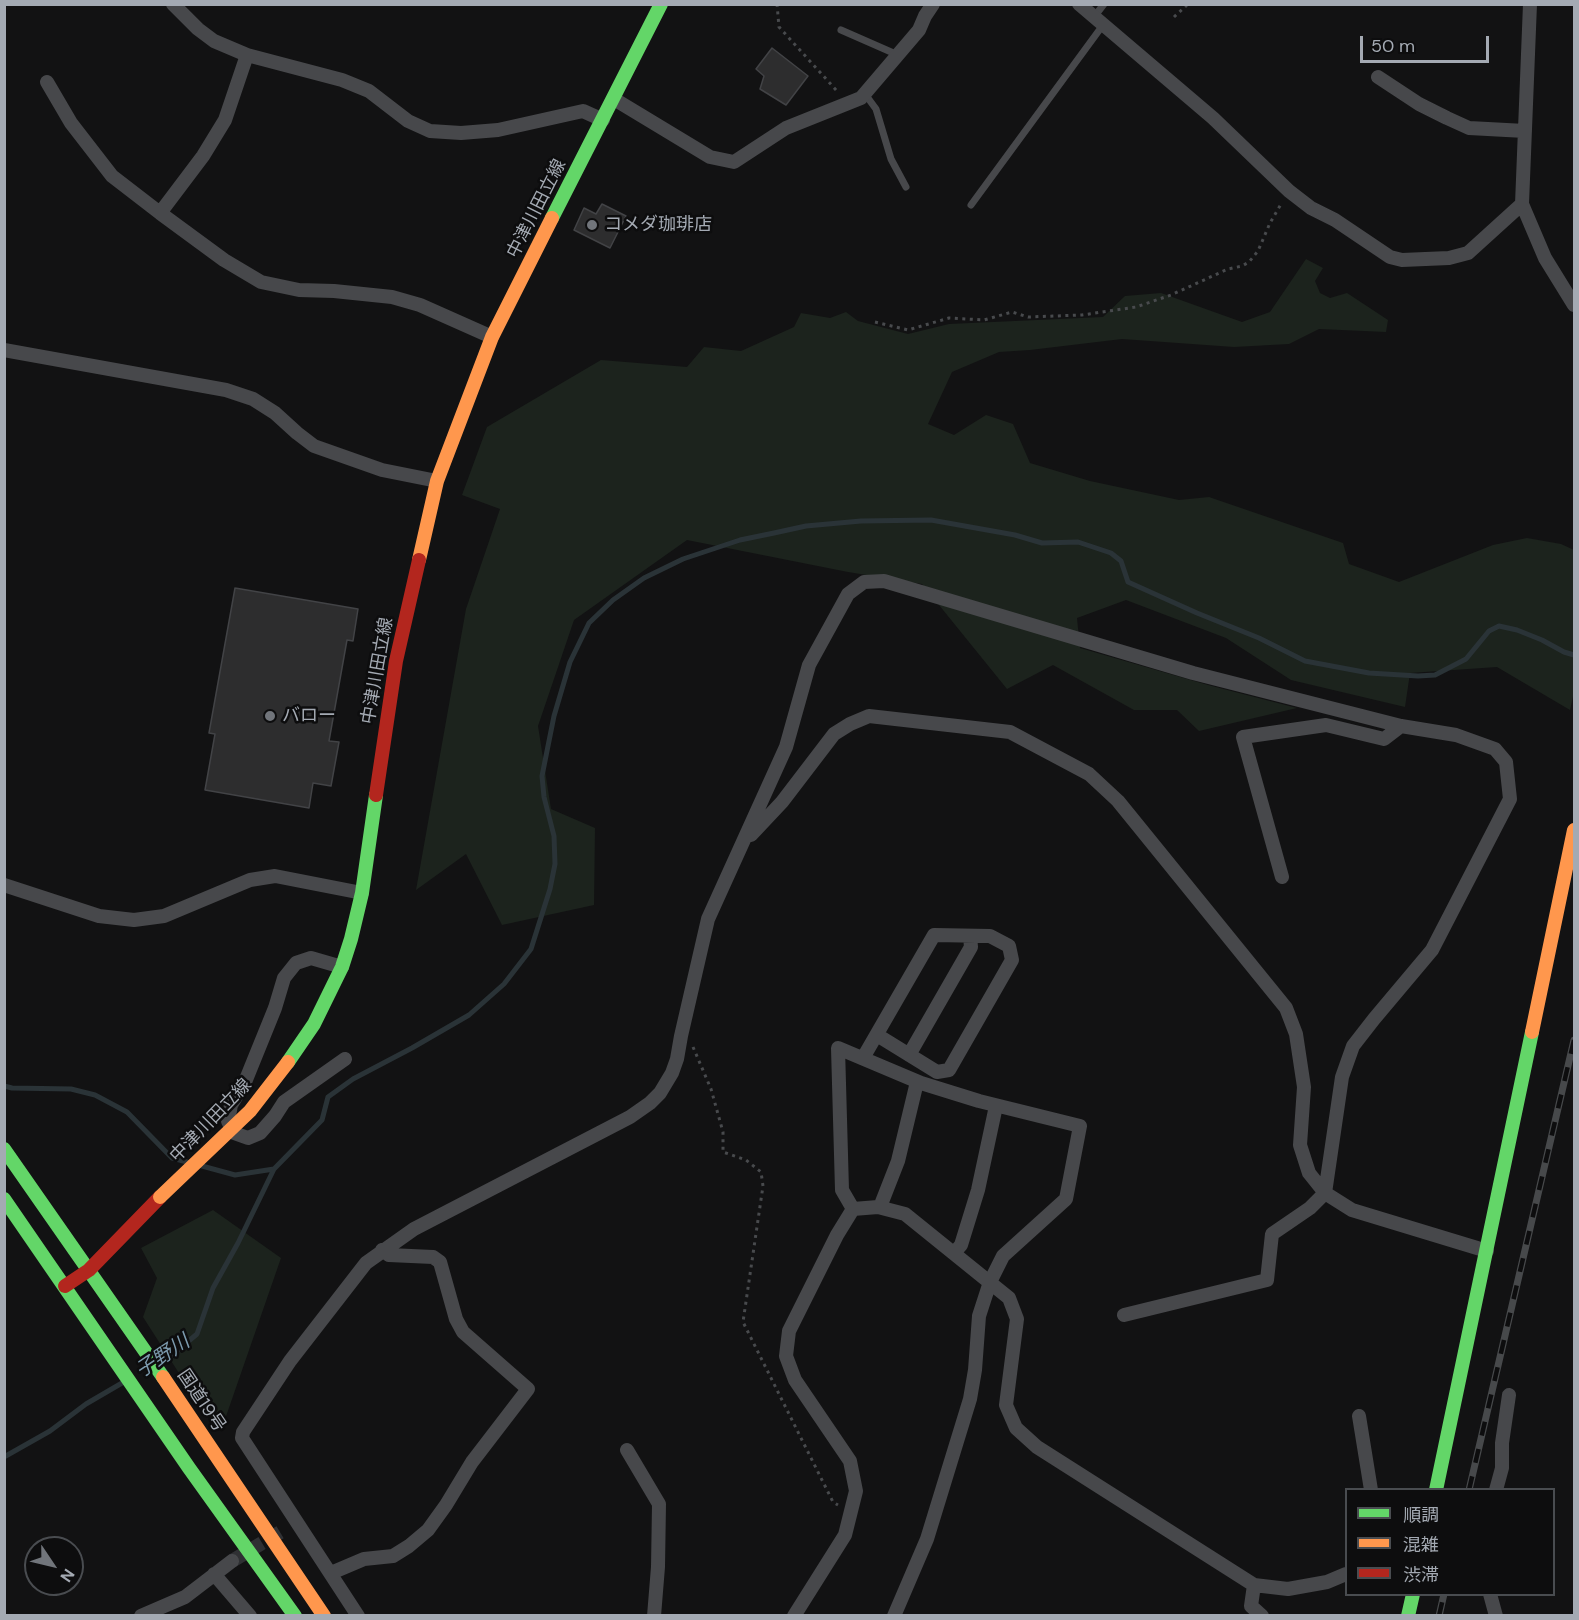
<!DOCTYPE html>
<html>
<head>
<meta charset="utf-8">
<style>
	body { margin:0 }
	#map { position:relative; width:1579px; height:1620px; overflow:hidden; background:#121213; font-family:"DM Sans","Noto Sans JP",sans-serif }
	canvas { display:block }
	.frame { position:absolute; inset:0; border:6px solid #a4aab3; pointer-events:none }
	.legend { position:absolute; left:1345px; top:1488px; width:210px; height:108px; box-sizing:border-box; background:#0d0d0e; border:2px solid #494c50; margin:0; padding:8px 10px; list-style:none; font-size:18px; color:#a4aab3 }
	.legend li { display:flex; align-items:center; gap:12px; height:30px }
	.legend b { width:30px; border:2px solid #494c50 }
	.north { position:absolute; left:24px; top:1536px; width:60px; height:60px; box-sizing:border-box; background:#0d0d0e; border:2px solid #494c50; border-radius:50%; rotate:125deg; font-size:16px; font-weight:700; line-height:24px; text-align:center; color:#a4aab3 }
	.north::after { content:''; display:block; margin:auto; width:21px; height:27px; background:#71757b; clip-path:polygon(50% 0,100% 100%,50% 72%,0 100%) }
	.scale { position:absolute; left:1360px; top:36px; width:129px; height:27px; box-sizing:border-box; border:3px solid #a4aab3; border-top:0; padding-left:8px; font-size:18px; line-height:21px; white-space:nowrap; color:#a4aab3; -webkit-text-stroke:4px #0d0d0e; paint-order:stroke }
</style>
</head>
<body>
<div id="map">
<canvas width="1579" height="1620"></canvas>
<div class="frame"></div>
<ul class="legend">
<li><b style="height:8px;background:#63d668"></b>順調</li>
<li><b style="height:8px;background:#ff974d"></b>混雑</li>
<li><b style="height:8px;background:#b3261e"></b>渋滞</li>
</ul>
<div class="north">N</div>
<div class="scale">50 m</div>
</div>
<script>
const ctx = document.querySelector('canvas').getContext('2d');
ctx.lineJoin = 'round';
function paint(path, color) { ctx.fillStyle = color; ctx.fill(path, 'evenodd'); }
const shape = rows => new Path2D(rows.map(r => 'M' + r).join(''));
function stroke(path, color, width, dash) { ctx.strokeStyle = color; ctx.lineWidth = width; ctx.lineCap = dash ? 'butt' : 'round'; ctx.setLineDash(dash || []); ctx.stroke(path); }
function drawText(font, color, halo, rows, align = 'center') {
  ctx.font = font + ' "DM Sans","Noto Sans JP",sans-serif'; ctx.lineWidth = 5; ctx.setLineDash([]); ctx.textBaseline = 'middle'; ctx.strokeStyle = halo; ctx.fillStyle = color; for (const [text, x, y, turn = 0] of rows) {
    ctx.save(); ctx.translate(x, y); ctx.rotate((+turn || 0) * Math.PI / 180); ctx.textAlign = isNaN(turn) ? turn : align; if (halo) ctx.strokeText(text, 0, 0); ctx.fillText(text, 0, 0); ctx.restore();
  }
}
const green = shape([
	[1306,259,1323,268,1315,281,1320,293,1330,298,1347,293,1388,320,1386,332,1319,329,1289,344,1234,347,1122,339,1030,350,999,352,952,372,928,424,954,435,986,415,1013,424,1030,463,1090,481,1179,500,1209,497,1343,543,1349,564,1399,582,1493,545,1527,538,1561,544,1574,550,1574,692,1570,710,1497,667,1410,673,1405,707,1291,680,1226,638,1126,600,1077,618,1080,648,1208,685,1297,708,1199,731,1177,710,1134,710,1053,665,1007,689,922,584,848,572,687,540,574,620,538,726,551,809,595,828,594,905,502,925,466,854,416,890,466,609,500,509,462,495,487,427,601,360,687,367,704,347,741,351,794,327,801,313,830,318,846,312,858,321,908,334,949,324,1103,317,1125,296,1161,293,1242,322,1270,312],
	[213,1210,281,1258,223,1425,193,1395,143,1317,157,1278,141,1248]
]);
const stream = shape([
	[4,1086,12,1088,71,1089,95,1095,127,1112,172,1158,187,1162],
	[202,1166,235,1175,274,1169],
	[162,1361,172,1355,197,1334,213,1288,238,1243,274,1169,322,1120,328,1097,353,1079,412,1048,469,1015,504,984,531,949,550,889,555,864,554,836,544,797,542,776,554,716,570,662,589,623,613,600,644,578,683,559,740,540,774,533,806,526,861,521,931,520,1015,535,1042,543,1078,542,1111,553,1121,561,1128,582,1197,613,1259,638,1305,661,1369,673,1418,676,1435,675,1466,659,1489,631,1499,626,1517,630,1542,640,1564,652,1574,655],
	[4,1457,50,1431,86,1404,122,1383]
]);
const building = shape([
	[772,48,808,76,786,105,760,89,764,76,756,69,772,48],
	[602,204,626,216,610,248,574,230,584,208,596,214,602,204],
	[235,588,358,609,353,641,347,640,329,741,339,742,331,786,313,783,309,808,205,790,215,734,209,733,235,588]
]);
const streetTunnel = shape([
	[232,1561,284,1530]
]);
const path = shape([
	[777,4,779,27,837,91],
	[1174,17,1188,4],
	[875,322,908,330,949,318,984,320,1012,312,1028,317,1082,315,1136,307,1171,295,1228,269,1242,266,1249,262,1258,251,1270,223,1281,204],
	[693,1047,711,1089,723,1132,723,1152,746,1160,761,1172,763,1186,743,1322,833,1502,838,1505]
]);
const lane = shape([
	[1094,17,1104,4],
	[841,30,898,55],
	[865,94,876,109,891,159,906,187],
	[971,205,1103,25]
]);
const street = shape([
	[173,4,198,29,214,41,247,55,342,80,369,91,408,121,430,131,461,133,498,130,583,111,603,120],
	[1079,4,1213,118,1289,191,1311,208,1335,220,1390,257,1402,260,1449,258,1468,253,1522,204],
	[1530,4,1522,204,1545,258,1574,305],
	[247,55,225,120,203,156,160,213,224,260,261,282,299,290,334,291,392,297,420,305,492,337],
	[1378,77,1419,104,1447,118,1469,128,1525,131],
	[47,82,71,123,112,176,160,213],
	[614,99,710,157,734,162,786,128,861,98,919,30,925,16,933,4],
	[4,350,226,390,253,399,275,413,297,433,314,446,382,470,437,481],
	[751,835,782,802,834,734,850,724,869,716,1010,732,1089,774,1118,801,1286,1008,1296,1034,1304,1087,1300,1145,1309,1173,1325,1193,1352,1210,1487,1251],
	[1282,877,1243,737,1326,725,1384,739,1401,726],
	[4,885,99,916,134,920,164,916,250,880,275,876,362,893],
	[342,967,311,958,296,963,284,978,275,1008,245,1082,231,1105,228,1121,234,1133,248,1138,260,1133,275,1116,284,1102,345,1059],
	[909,1055,971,947,970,936],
	[863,1058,934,935,990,936,1009,946,1012,960,949,1070,937,1072,877,1035],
	[880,1207,898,1161,917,1082],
	[853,1209,842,1190,838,1048,921,1083,979,1101,1080,1126,1066,1199,1003,1256,990,1282,979,1316,975,1370,970,1399,927,1539,894,1616],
	[954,1253,961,1245,978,1190,996,1106],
	[1359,1416,1371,1490],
	[627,1450,659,1504,658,1567,654,1616],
	[1496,1490,1502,1468,1502,1443,1509,1395],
	[331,1573,364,1559,393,1556,409,1546,428,1530,446,1505,472,1462,528,1389,463,1332,456,1319,440,1262,433,1257,389,1255,382,1250],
	[214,1574,250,1616],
	[1254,1585,1251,1606,1262,1616],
	[1490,1594,1496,1616],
	[141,1616,185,1597,232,1561],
	[358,1616,242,1438,243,1432,290,1361,366,1263,414,1229,630,1117,650,1103,660,1093,672,1073,677,1059,681,1036,708,919,786,747,809,665,848,594,864,582,884,581,1193,673,1401,726,1456,735,1495,749,1506,762,1510,799,1432,950,1374,1019,1353,1046,1342,1077,1325,1193,1310,1208,1272,1234,1267,1280,1124,1315],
	[794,1616,845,1535,856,1491,850,1461,795,1380,786,1356,789,1331,837,1235,853,1209,878,1207,905,1214,1009,1298,1017,1319,1006,1405,1016,1428,1037,1447,1254,1585,1288,1589,1327,1582,1346,1574]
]);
const fast = shape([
	[552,218,661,4],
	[288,1062,314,1024,342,967,351,939,362,893,376,795],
	[4,1149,163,1377],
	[4,1199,189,1468,295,1616],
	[1436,1490,1532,1032],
	[1408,1616,1413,1594]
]);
const slow = shape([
	[419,560,437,481,492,337,552,218],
	[1532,1032,1574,830],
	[163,1377,324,1616]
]);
const jam = shape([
	[376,795,396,661,419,560],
	[65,1286,89,1270,160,1197]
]);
const rail = shape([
	[1469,1490,1574,1040],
	[1439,1616,1444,1594]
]);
const slowBridge = shape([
	[160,1197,250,1111,288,1062]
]);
const markers = [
	[592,225,6,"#71757b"],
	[270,716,6,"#71757b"]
];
const streetNames = [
	["中津川田立線",537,209,-63],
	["中津川田立線",378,671,-80],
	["中津川田立線",211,1121,-46],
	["国道19号",201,1401,56]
];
const poiNames = [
	["コメダ珈琲店",604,225],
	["バロー",282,716]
];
const waterNames = [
	["子野川",163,1357,-34]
];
paint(green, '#1c231d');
stroke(stream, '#2a3337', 5);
paint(building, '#2d2d2e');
stroke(building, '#424346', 1.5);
stroke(streetTunnel, '#2f3033', 14, [14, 7]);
stroke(path, '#484a4d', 3, [3, 4.5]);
stroke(lane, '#47484b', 7);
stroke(street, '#47484b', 14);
stroke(fast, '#63d668', 14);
stroke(slow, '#ff974d', 14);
stroke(jam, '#b3261e', 14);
stroke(rail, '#47494b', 7);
stroke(rail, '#0d0d0e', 4.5, [14]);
stroke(slowBridge, '#ff974d', 14);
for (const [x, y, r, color] of markers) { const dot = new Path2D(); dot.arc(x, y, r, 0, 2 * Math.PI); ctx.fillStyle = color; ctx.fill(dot); stroke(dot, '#0d0d0e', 2); }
drawText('18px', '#a4aab3', '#0d0d0e', streetNames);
drawText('18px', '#a4aab3', '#0d0d0e', poiNames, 'left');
drawText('italic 20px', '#7c9aad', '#0d0d0e', waterNames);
</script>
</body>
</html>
